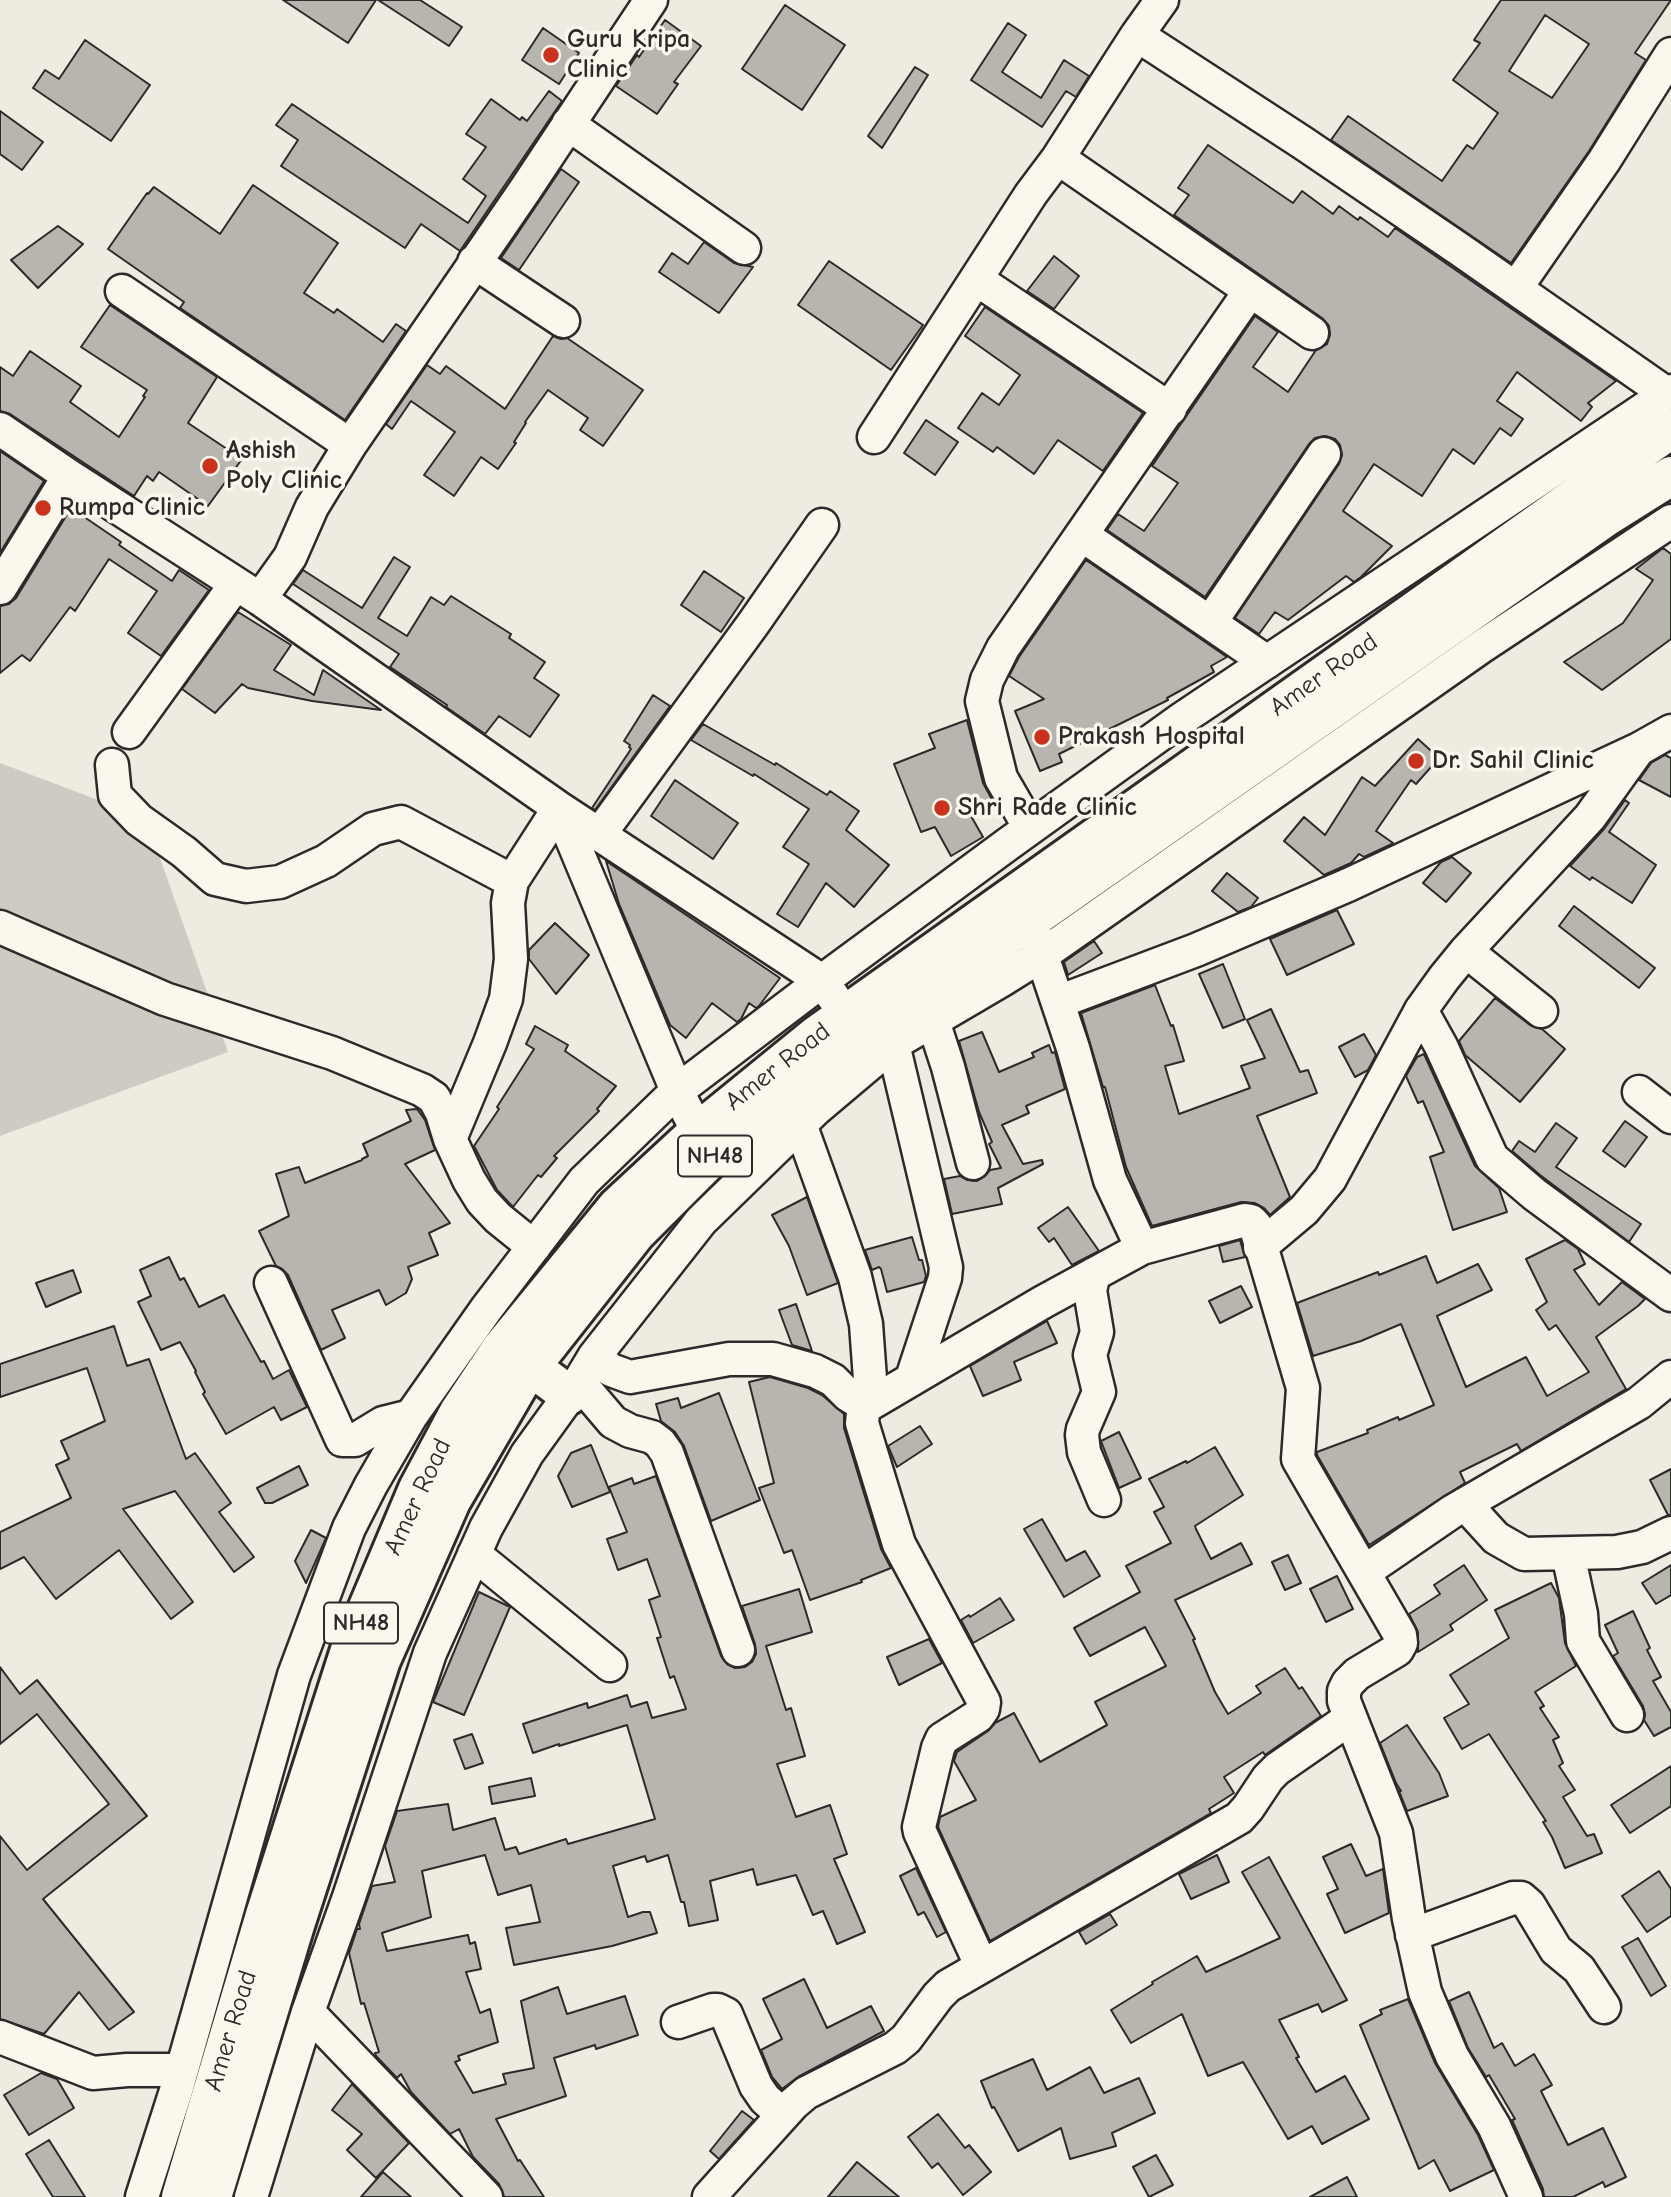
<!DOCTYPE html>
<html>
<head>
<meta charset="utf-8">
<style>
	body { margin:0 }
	canvas { display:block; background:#eeebe0 }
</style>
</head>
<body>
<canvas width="1671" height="2197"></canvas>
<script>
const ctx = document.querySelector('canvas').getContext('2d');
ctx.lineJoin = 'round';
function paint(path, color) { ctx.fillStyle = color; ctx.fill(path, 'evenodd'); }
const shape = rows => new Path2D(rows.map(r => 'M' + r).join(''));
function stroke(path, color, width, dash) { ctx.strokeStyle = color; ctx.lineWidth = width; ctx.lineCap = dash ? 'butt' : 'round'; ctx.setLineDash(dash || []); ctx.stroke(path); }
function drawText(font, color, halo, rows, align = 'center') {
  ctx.font = font + ' "Comic Neue",sans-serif'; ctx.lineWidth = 7; ctx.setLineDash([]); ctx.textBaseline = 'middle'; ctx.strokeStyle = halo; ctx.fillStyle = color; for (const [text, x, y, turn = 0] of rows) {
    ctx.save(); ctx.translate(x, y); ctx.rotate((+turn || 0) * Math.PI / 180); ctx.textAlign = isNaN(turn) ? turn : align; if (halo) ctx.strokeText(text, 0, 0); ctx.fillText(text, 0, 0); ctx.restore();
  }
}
const green = shape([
	[0,763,146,818,228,1052,0,1136]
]);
const building = shape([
	[283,0,376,0,348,43,283,0],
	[378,0,420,0,462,27,449,46,378,0],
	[1501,0,1671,0,1635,53,1646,60,1589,151,1511,263,1331,140,1348,116,1442,181,1467,145,1473,149,1498,113,1453,80,1480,43,1474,40,1501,0],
	[1545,15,1589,44,1552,98,1509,71,1545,15],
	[785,5,845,45,802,110,742,69,785,5],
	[665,20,701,46,674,82,678,84,657,114,616,86,637,55,639,57,665,20],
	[1008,23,1026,35,1002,72,1041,98,1064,60,1089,76,1076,97,1066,91,1042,127,971,80,1008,23],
	[543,28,579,53,559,84,522,60,543,28],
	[85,40,150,85,111,141,33,88,45,70,59,79,85,40],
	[915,67,928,75,882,148,868,136,915,67],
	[549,91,562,101,460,251,421,224,405,248,281,166,298,140,276,125,292,104,468,223,486,196,463,179,486,147,466,134,491,99,520,120,522,117,527,121,549,91],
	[0,111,43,142,22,170,0,154,0,111],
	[1208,145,1293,203,1302,191,1333,214,1339,206,1358,220,1360,217,1388,237,1395,228,1616,381,1588,403,1592,407,1581,421,1517,372,1497,401,1523,419,1511,436,1500,428,1474,464,1453,449,1422,496,1374,464,1343,511,1392,546,1361,577,1354,582,1346,576,1288,620,1275,612,1259,634,1235,618,1339,464,1342,455,1340,445,1335,439,1325,436,1315,438,1309,444,1205,597,1107,530,1118,514,1144,531,1178,483,1152,466,1255,316,1278,332,1253,367,1288,392,1316,350,1327,344,1330,335,1329,326,1322,318,1174,215,1189,195,1178,188,1208,145],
	[561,169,579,182,519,270,501,258,561,169],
	[253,185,338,243,304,293,334,313,337,309,383,342,396,324,406,331,345,420,180,308,184,302,108,249,147,193,148,194,154,187,220,234,253,185],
	[58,226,83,244,38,288,11,260,58,226],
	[704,242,734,263,753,267,719,313,659,272,672,253,688,264,704,242],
	[1054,256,1079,276,1054,309,1027,291,1054,256],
	[829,261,923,325,891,370,798,305,829,261],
	[110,305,217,377,188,423,242,459,208,506,159,472,153,481,147,476,134,496,10,414,0,411,0,367,13,376,30,351,81,386,70,402,119,437,145,397,143,396,147,390,81,347,110,305],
	[985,307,1143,413,1103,471,1058,440,1034,474,997,447,993,452,958,428,982,393,999,405,1020,375,965,336,985,307],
	[553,336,561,339,567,338,643,390,603,446,580,430,588,418,548,390,525,422,526,423,514,442,516,443,498,469,481,457,454,496,424,475,455,432,411,401,392,429,386,424,427,365,440,374,446,366,505,409,553,336],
	[926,420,958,442,935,475,904,453,926,420],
	[0,451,44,481,0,553,0,451],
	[71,508,121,542,119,545,172,581,179,570,209,590,161,656,128,633,157,591,109,559,75,611,70,607,30,661,22,655,0,673,0,606,9,604,16,598,71,508],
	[1663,548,1671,554,1671,639,1602,690,1564,662,1623,623,1653,580,1636,569,1663,548],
	[394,557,410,567,378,618,407,636,431,597,444,605,451,596,511,634,509,638,545,662,534,678,559,695,530,737,499,716,485,734,446,707,447,705,390,667,399,654,293,584,303,570,362,608,394,557],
	[1086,560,1227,657,1211,666,1214,672,1167,698,1168,700,1059,754,1062,762,1040,771,1015,711,1044,699,1009,676,1019,657,1086,560],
	[704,571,744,598,721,632,681,605,704,571],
	[238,612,291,645,274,670,314,695,323,670,381,710,312,701,248,688,242,684,215,713,182,689,238,612],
	[653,695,670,706,595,810,592,808,631,749,629,747,630,745,624,741,653,695],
	[967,720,983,783,996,807,971,816,983,837,951,856,935,827,921,832,894,764,935,748,929,734,967,720],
	[703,724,775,765,776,763,827,795,830,791,859,811,846,830,889,865,854,907,826,883,798,927,777,914,809,864,783,847,809,809,754,774,753,776,691,740,703,724],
	[1418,739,1439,758,1416,784,1411,780,1376,831,1393,843,1392,844,1364,857,1359,854,1351,863,1324,875,1284,841,1304,817,1325,835,1362,777,1375,786,1418,739],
	[1665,755,1671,758,1671,797,1639,780,1651,763,1665,755],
	[675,780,738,823,713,859,651,816,675,780],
	[1625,800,1629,803,1609,832,1656,865,1632,903,1592,877,1590,880,1570,866,1604,829,1625,800],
	[1452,857,1471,873,1446,902,1423,883,1441,862,1452,857],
	[606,861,780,978,759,1006,756,1008,749,1003,741,1019,737,1022,712,1003,686,1038,670,1025,619,904,606,861],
	[1227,873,1258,898,1251,907,1238,912,1212,891,1227,873],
	[1574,906,1655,968,1639,988,1559,926,1574,906],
	[1337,910,1354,944,1287,975,1270,939,1337,910],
	[555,923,589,955,556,994,529,959,529,950,555,923],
	[1094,941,1102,953,1068,975,1064,962,1094,941],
	[1223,964,1245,1019,1223,1028,1199,974,1223,964],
	[1155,985,1171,1026,1173,1025,1184,1061,1165,1066,1179,1114,1250,1088,1241,1066,1265,1058,1247,1020,1271,1009,1300,1072,1308,1070,1317,1093,1257,1116,1290,1197,1270,1215,1264,1208,1255,1203,1241,1202,1152,1226,1126,1167,1105,1087,1103,1087,1081,1013,1155,985],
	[1495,998,1530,1025,1542,1029,1565,1049,1520,1102,1465,1055,1459,1041,1495,998],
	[535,1026,568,1045,565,1051,616,1086,597,1109,599,1111,554,1156,557,1158,541,1177,538,1175,513,1207,497,1190,474,1146,499,1109,497,1107,534,1049,526,1044,535,1026],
	[982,1032,999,1072,1034,1057,1032,1053,1049,1045,1052,1053,1055,1052,1065,1089,1026,1106,1029,1113,1002,1125,1023,1164,1042,1160,1043,1164,998,1188,1002,1204,952,1214,944,1179,960,1176,967,1180,977,1181,985,1176,990,1170,1001,1168,989,1144,992,1142,979,1112,959,1041,982,1032],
	[1364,1034,1376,1055,1368,1070,1355,1077,1339,1047,1364,1034],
	[1424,1054,1475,1166,1499,1188,1507,1212,1453,1230,1430,1157,1444,1152,1423,1101,1418,1103,1406,1076,1417,1057,1424,1054],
	[417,1109,425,1120,435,1150,405,1164,450,1223,429,1233,438,1255,408,1267,412,1279,406,1293,386,1305,379,1290,332,1310,345,1338,321,1350,288,1275,282,1269,276,1266,259,1231,289,1216,276,1174,299,1167,305,1183,362,1160,362,1159,368,1156,363,1144,411,1121,406,1110,417,1109],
	[1625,1121,1647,1137,1625,1167,1603,1151,1625,1121],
	[1556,1123,1577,1138,1556,1167,1641,1224,1629,1242,1540,1175,1512,1151,1519,1141,1535,1152,1556,1123],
	[807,1197,838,1283,807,1295,789,1246,772,1215,807,1197],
	[1068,1207,1099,1251,1072,1265,1054,1238,1049,1242,1038,1228,1068,1207],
	[912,1237,919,1260,922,1260,926,1276,924,1282,887,1292,881,1269,879,1267,872,1270,865,1250,912,1237],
	[1240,1240,1245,1257,1223,1262,1219,1246,1240,1240],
	[1565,1240,1578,1249,1585,1264,1574,1270,1599,1305,1622,1282,1645,1299,1638,1306,1596,1337,1626,1389,1521,1451,1517,1444,1460,1472,1465,1483,1369,1545,1317,1455,1317,1452,1368,1433,1367,1430,1398,1417,1399,1420,1434,1405,1401,1324,1361,1341,1313,1356,1297,1303,1378,1272,1379,1275,1426,1256,1437,1283,1478,1264,1492,1290,1437,1316,1466,1387,1526,1357,1547,1396,1589,1372,1556,1325,1549,1330,1536,1310,1547,1302,1526,1259,1565,1240],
	[169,1257,180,1280,184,1278,199,1307,224,1295,261,1362,264,1361,273,1379,289,1370,307,1407,281,1420,274,1407,226,1434,203,1394,205,1392,195,1372,196,1371,180,1342,161,1350,138,1302,151,1296,140,1270,169,1257],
	[73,1270,81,1292,46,1307,36,1283,73,1270],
	[1241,1286,1252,1307,1220,1323,1209,1301,1241,1286],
	[796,1304,812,1351,792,1345,779,1310,796,1304],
	[1047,1321,1057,1343,1014,1362,1021,1380,983,1396,970,1366,1047,1321],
	[114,1326,127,1366,149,1359,186,1459,195,1453,231,1503,219,1512,254,1557,234,1572,175,1491,123,1509,193,1602,171,1619,119,1550,56,1599,24,1557,0,1569,0,1532,71,1498,56,1465,69,1459,61,1441,105,1421,87,1368,0,1397,0,1364,114,1326],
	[770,1377,808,1388,822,1395,844,1414,844,1428,881,1549,891,1568,861,1580,862,1582,810,1600,792,1550,784,1553,759,1488,774,1483,749,1382,770,1377],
	[719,1393,760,1500,711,1521,684,1446,675,1432,661,1421,656,1404,678,1398,681,1408,719,1393],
	[920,1426,932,1444,897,1467,888,1446,920,1426],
	[1119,1432,1141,1478,1119,1488,1101,1441,1119,1432],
	[591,1445,610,1492,572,1507,558,1476,571,1453,591,1445],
	[1215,1447,1243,1495,1195,1526,1196,1529,1211,1559,1241,1543,1252,1564,1175,1600,1195,1639,1193,1640,1215,1692,1228,1714,1261,1693,1256,1686,1285,1668,1299,1689,1302,1687,1321,1716,1265,1755,1263,1752,1224,1777,1234,1793,1209,1809,1211,1813,990,1941,938,1827,940,1817,976,1800,954,1761,957,1752,988,1731,995,1723,1014,1713,1040,1762,1107,1725,1095,1702,1166,1666,1145,1627,1090,1656,1074,1628,1140,1592,1126,1566,1171,1543,1154,1512,1164,1507,1149,1479,1186,1461,1187,1463,1215,1447],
	[299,1466,308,1485,272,1503,265,1503,257,1488,299,1466],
	[1671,1469,1671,1515,1668,1515,1650,1480,1671,1469],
	[656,1476,721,1656,727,1664,735,1668,745,1667,752,1662,756,1654,755,1644,742,1606,799,1589,812,1632,766,1646,786,1710,791,1708,805,1756,777,1764,796,1817,830,1805,847,1854,834,1859,865,1932,837,1944,823,1911,813,1915,796,1875,757,1885,753,1869,710,1881,718,1920,689,1926,684,1902,681,1902,668,1855,647,1862,645,1856,613,1866,628,1917,643,1912,650,1912,657,1933,612,1946,514,1965,506,1928,540,1922,531,1885,498,1895,485,1855,422,1871,431,1917,382,1933,387,1951,468,1935,470,1944,475,1942,481,1969,466,1972,480,2013,490,2009,498,2042,458,2056,460,2060,455,2062,473,2093,506,2084,503,2074,534,2068,521,2001,558,1987,567,2014,625,1996,638,2035,596,2049,595,2045,554,2058,566,2096,496,2119,518,2161,520,2160,544,2197,504,2197,499,2184,473,2157,459,2129,450,2134,411,2092,401,2074,397,2078,376,2056,375,2053,379,2052,364,2003,361,2004,349,1953,357,1929,360,1929,359,1924,372,1886,395,1882,385,1846,397,1811,448,1804,453,1830,495,1818,505,1850,516,1847,519,1854,566,1839,568,1844,655,1819,627,1725,559,1746,559,1744,533,1753,523,1724,587,1703,588,1708,627,1695,631,1707,647,1702,652,1718,686,1709,674,1676,670,1678,657,1638,661,1637,649,1600,660,1596,647,1559,618,1570,607,1539,627,1532,609,1487,632,1478,634,1484,656,1476],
	[1042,1519,1066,1561,1085,1551,1100,1576,1064,1597,1024,1529,1042,1519],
	[311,1530,326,1538,306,1583,295,1561,311,1530],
	[1288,1555,1301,1583,1285,1590,1272,1562,1288,1555],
	[1464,1565,1487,1600,1450,1625,1453,1630,1418,1652,1418,1632,1409,1614,1440,1594,1434,1585,1464,1565],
	[1671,1565,1671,1595,1656,1604,1642,1583,1671,1565],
	[1337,1576,1353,1609,1326,1622,1310,1589,1337,1576],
	[1551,1583,1559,1598,1565,1643,1576,1666,1535,1692,1544,1706,1540,1708,1559,1737,1553,1740,1563,1763,1559,1766,1575,1790,1563,1797,1587,1836,1594,1834,1602,1853,1565,1868,1552,1837,1543,1822,1546,1821,1489,1734,1462,1749,1444,1718,1469,1704,1450,1675,1509,1638,1495,1610,1551,1583],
	[479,1592,510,1607,464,1715,433,1702,479,1592],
	[1000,1598,1014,1620,973,1643,961,1620,969,1615,970,1617,1000,1598],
	[1633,1611,1650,1648,1647,1650,1661,1677,1653,1681,1671,1712,1671,1727,1654,1736,1644,1720,1645,1714,1643,1706,1613,1656,1618,1653,1605,1625,1633,1611],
	[929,1639,942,1663,899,1685,887,1657,929,1639],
	[0,1667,20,1694,37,1680,147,1816,43,1899,134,2012,109,2030,79,1992,44,2034,0,2019,0,1836,27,1870,109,1804,37,1714,0,1744,0,1667],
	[1407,1725,1439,1773,1448,1796,1407,1811,1399,1791,1401,1791,1396,1783,1380,1743,1407,1725],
	[472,1734,483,1763,465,1769,454,1740,472,1734],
	[1671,1766,1671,1806,1630,1833,1611,1805,1671,1766],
	[531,1778,535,1796,492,1804,489,1787,531,1778],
	[1351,1844,1366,1876,1383,1869,1389,1913,1345,1933,1327,1894,1338,1889,1323,1857,1351,1844],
	[1217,1855,1229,1882,1191,1899,1179,1874,1217,1855],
	[1269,1857,1347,2000,1322,2012,1318,2004,1279,2020,1299,2057,1296,2058,1316,2092,1345,2076,1369,2119,1322,2144,1312,2126,1288,2139,1243,2062,1208,2076,1182,2014,1131,2043,1111,2010,1153,1984,1152,1982,1197,1956,1206,1972,1280,1938,1242,1872,1269,1857],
	[916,1868,946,1932,937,1937,924,1912,918,1915,900,1876,916,1868],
	[1659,1871,1671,1889,1671,1916,1647,1932,1622,1896,1659,1871],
	[1110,1914,1117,1925,1086,1944,1079,1932,1110,1914],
	[1638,1938,1666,1986,1651,1996,1622,1947,1638,1938],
	[804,1979,827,2028,871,2006,884,2031,798,2077,782,2089,772,2077,761,2050,782,2039,763,1999,804,1979],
	[1469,1992,1494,2048,1502,2043,1515,2066,1534,2054,1552,2085,1541,2091,1568,2145,1603,2128,1626,2177,1605,2187,1603,2182,1573,2197,1544,2197,1543,2189,1512,2120,1515,2119,1489,2075,1486,2077,1468,2048,1449,2001,1469,1992],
	[1408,1999,1435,2063,1478,2135,1494,2170,1450,2191,1434,2160,1419,2169,1360,2025,1382,2014,1380,2010,1408,1999],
	[1033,2059,1047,2090,1090,2067,1104,2093,1139,2078,1155,2113,1112,2133,1116,2146,1070,2159,1061,2128,1018,2151,994,2107,992,2108,981,2081,1033,2059],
	[41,2073,57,2079,74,2108,29,2135,4,2095,41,2073],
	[352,2084,409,2143,376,2178,347,2150,362,2134,332,2110,352,2084],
	[742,2111,754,2120,719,2159,710,2151,742,2111],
	[938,2114,965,2148,969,2145,991,2172,963,2195,938,2163,932,2168,908,2137,938,2114],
	[49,2140,85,2197,53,2197,26,2154,49,2140],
	[1156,2155,1173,2185,1149,2197,1133,2167,1156,2155],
	[857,2162,899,2197,828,2197,857,2162],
	[383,2172,411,2197,361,2197,383,2172],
	[1347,2177,1357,2197,1310,2197,1347,2177]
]);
const minorTunnel = shape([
	[244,1912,313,1940]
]);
const minor = shape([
	[1137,35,1303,143,1459,249,1667,394],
	[568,124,744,248],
	[1058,158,1312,333],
	[474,262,563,321],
	[976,279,1170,409],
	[1516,288,1604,161,1671,54],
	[122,291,350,445],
	[0,429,69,476,260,599,559,808,677,1091,698,1132],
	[874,437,1031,194,1058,158,1137,35,1162,0],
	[1082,535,1267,662],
	[0,588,69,476],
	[260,599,290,557,312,507,350,445,525,190,651,0],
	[1210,623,1324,454],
	[129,732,235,585],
	[112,765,115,795,139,820,184,852,215,879,246,886,280,882,326,861,373,829,401,822,512,881],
	[1030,828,1001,778,982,701,987,680,1003,648,1250,291],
	[599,835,753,624,822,525],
	[0,927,165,999,332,1053,422,1090,434,1098,442,1113,450,1139,469,1180,482,1201,498,1218,534,1247],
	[1035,935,1073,1048,1110,1180,1142,1248],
	[1466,951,1541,1011],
	[1058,1002,1196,950,1348,885,1639,749,1671,731],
	[1421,1010,1441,1046,1492,1158,1534,1194,1671,1295],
	[933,1021,948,1067,973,1163],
	[893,1044,946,1267,945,1278,912,1378],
	[1639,1092,1671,1117],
	[800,1124,855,1277,866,1324,870,1379,864,1403,862,1423,899,1544,984,1702,983,1709,978,1716,942,1739,938,1748,919,1827,920,1832,981,1965],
	[450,1139,490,1043,506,999,511,959,508,903,512,881,559,808,822,981,834,998],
	[1260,1247,1304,1210,1330,1179,1421,1010,1444,978,1466,951,1590,817,1638,750],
	[1094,1274,1090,1290,1097,1332,1090,1355,1099,1392,1083,1429,1082,1435,1084,1452,1104,1500],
	[271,1283,342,1440,355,1440,383,1423,411,1416],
	[594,1357,611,1370,630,1377,729,1359,773,1359,815,1371,833,1380,848,1395,858,1401,870,1404,1043,1302,1142,1248,1245,1220,1251,1221,1255,1225,1303,1388,1298,1459,1400,1635,1401,1643,1397,1650,1357,1674,1348,1683,1344,1691,1344,1701,1396,1833,1409,1919,1425,1992,1452,2056,1494,2126,1526,2197],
	[579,1382,613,1422,630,1431,652,1437,660,1443,667,1453,738,1650],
	[1465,1504,1496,1538,1524,1554,1617,1552,1642,1547,1671,1533],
	[474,1554,610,1665],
	[1568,1554,1581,1614,1583,1641,1627,1715],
	[1364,1572,1453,1511,1639,1403,1671,1377],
	[1412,1935,1513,1898,1521,1898,1529,1905,1556,1950,1579,1969,1604,2007],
	[308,2012,486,2197],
	[678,2022,713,2010,718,2010,726,2014,756,2086,765,2099,783,2115],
	[0,2037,93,2073,127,2070,182,2070],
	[142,2197,176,2091,294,1675,349,1528,371,1485,411,1416,487,1308,584,1181,677,1091,822,981,1008,844,1183,718,1671,391],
	[251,2197,308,2012,349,1897,430,1653,486,1528,527,1454,579,1382,594,1357,701,1221,816,1109,893,1044,1002,980,1042,955,1481,647,1671,521],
	[709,2197,793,2104,806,2093,895,2048,906,2039,938,1996,948,1986,1239,1818,1248,1808,1268,1778,1277,1769,1349,1719]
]);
const highway = shape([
	[530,1366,569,1395],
	[181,2197,265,1915,350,1650,418,1489,459,1412,501,1349,617,1207,698,1132,817,1035,1671,429],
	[212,2197,295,1925,381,1660,451,1501,525,1374,636,1233,710,1159,833,1058,1606,517,1671,476]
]);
const markers = [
	[551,55,9,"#c8321e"],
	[210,466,9,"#c8321e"],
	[43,508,9,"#c8321e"],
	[1042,737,9,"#c8321e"],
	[1416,761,9,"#c8321e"],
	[942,808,9,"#c8321e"]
];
const shields = [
	[715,1156,74],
	[361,1623,74]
];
const shieldNames = [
	["NH48",715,1156],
	["NH48",361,1623]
];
const poiNames = [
	["Guru Kripa",567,40],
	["Clinic",567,70],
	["Ashish",226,451],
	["Poly Clinic",226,481],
	["Rumpa Clinic",59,508],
	["Prakash Hospital",1058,737],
	["Dr. Sahil Clinic",1432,761],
	["Shri Rade Clinic",958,808]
];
const streetNames = [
	["Amer Road",1324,675,-35],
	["Amer Road",778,1067,-38],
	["Amer Road",418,1497,-65],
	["Amer Road",231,2031,-73]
];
paint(green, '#cecbc2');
paint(building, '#b8b5ae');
stroke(building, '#2b2b2b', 2);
stroke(minorTunnel, '#c7c5bc', 32, [32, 16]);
stroke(minor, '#2b2b2b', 37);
stroke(highway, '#2b2b2b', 44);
stroke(minor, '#fbf7ec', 32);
stroke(highway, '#fbf7ec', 38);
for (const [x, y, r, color] of markers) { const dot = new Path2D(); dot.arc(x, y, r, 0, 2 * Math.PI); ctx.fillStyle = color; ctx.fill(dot); stroke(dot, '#fbf7ec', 2.5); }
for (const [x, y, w] of shields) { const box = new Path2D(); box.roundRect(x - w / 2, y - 20.5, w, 41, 5); ctx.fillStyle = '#fbf7ec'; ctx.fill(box); stroke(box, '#2b2b2b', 2); }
drawText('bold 24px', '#2b2b2b', null, shieldNames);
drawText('bold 26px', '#2b2b2b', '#fbf7ec', poiNames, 'left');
drawText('26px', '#2b2b2b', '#fbf7ec', streetNames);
</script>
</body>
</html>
